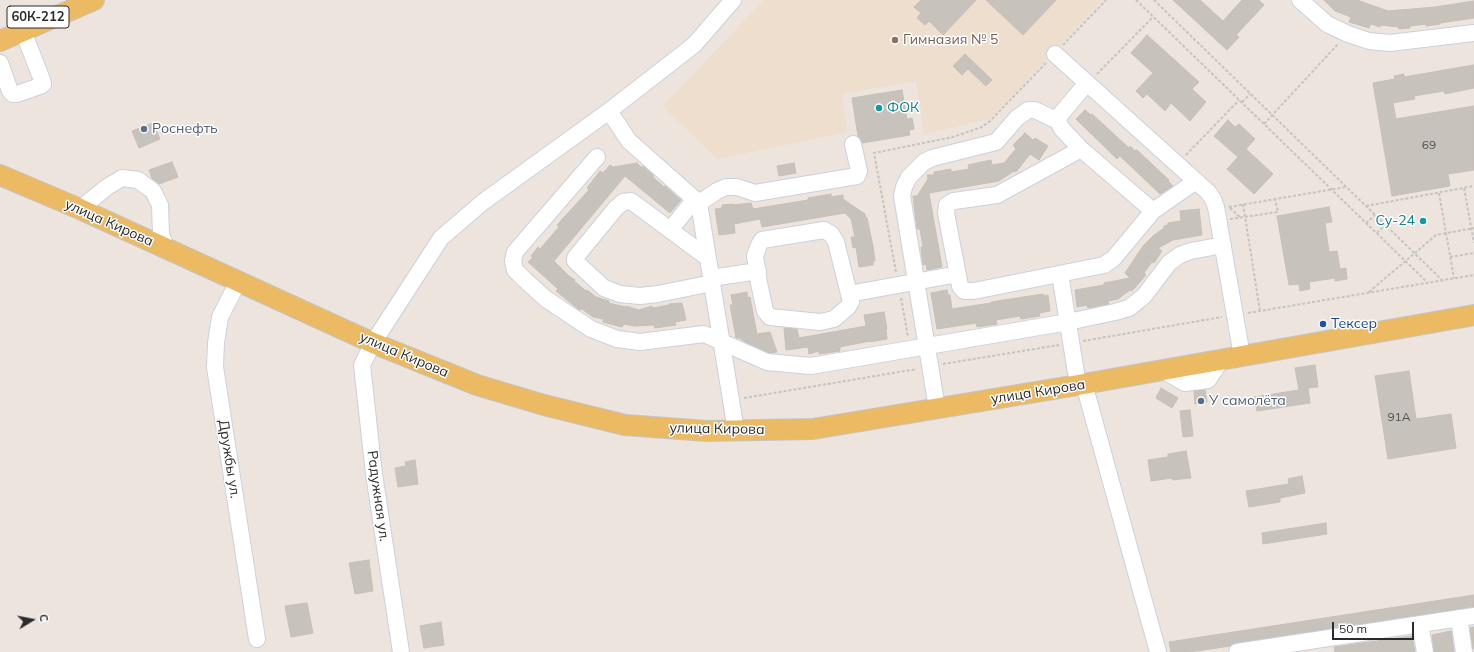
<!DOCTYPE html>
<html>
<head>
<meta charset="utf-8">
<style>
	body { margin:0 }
	#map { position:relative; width:1474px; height:652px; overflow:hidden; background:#ece4dd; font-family:Mulish,sans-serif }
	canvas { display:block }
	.north { position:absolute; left:12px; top:600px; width:40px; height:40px; -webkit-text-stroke:3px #fff; paint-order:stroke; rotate:80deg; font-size:11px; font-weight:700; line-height:16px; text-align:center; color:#2b2b2b }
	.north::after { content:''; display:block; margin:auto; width:14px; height:18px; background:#2b2b2b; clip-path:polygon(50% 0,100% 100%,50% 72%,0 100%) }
	.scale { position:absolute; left:1332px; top:622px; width:82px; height:18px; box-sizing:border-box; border:2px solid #2b2b2b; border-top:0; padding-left:5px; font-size:12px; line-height:14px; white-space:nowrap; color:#2b2b2b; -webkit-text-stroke:3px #fff; paint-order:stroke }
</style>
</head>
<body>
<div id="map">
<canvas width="1474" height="652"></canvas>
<div class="north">С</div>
<div class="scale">50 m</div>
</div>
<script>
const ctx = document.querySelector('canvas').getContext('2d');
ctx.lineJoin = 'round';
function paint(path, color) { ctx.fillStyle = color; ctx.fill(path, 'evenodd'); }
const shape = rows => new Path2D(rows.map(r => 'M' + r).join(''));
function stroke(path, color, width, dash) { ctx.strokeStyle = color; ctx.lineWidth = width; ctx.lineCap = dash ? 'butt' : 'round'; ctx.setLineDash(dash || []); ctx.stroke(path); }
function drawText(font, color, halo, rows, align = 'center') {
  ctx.font = font + ' Mulish,sans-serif'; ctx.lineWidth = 3; ctx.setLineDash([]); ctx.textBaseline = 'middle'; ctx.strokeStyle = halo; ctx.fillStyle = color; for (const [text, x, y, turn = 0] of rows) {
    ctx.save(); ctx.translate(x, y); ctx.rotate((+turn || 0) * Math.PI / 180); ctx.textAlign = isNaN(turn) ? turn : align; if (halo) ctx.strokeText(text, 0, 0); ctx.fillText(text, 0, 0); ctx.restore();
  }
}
const education = shape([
	[764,0,1103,0,990,119,924,134,916,81,842,94,847,132,717,159,663,106]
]);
const building = shape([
	[921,0,976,0,943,35,929,21,925,25,917,18,921,13,914,7,921,0],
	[986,0,1056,0,1023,35,986,0],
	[1173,0,1200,0,1223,21,1242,0,1259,0,1264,5,1236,35,1239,37,1227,50,1173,0],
	[1324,0,1357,0,1388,11,1435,7,1474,1,1474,18,1440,23,1440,24,1426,26,1426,24,1410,26,1410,28,1399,29,1398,27,1381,25,1380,27,1371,24,1369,28,1349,22,1351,17,1335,11,1324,0],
	[1147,35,1199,82,1192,89,1206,102,1190,121,1171,103,1165,111,1147,94,1143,98,1136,91,1153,73,1131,53,1147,35],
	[965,54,992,80,986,86,968,69,962,75,953,66,965,54],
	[1474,65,1474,88,1445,94,1444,91,1414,96,1415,99,1393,103,1396,119,1474,106,1474,170,1448,174,1450,186,1392,196,1373,83,1395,79,1394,76,1404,74,1404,77,1474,65],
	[902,90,907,119,912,118,914,129,909,130,910,135,862,143,858,136,852,98,902,90],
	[1085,110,1091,115,1092,114,1129,148,1130,146,1135,151,1137,150,1169,180,1168,181,1173,186,1160,194,1120,156,1117,159,1076,119,1085,110],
	[1228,120,1235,127,1239,124,1255,139,1246,149,1273,174,1254,194,1227,169,1238,157,1214,136,1228,120],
	[153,123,160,139,139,148,132,131,153,123],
	[1025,133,1033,140,1035,138,1048,146,1039,160,1030,154,1016,172,1014,171,999,181,929,193,942,267,927,270,926,264,923,265,921,247,923,247,920,229,917,229,913,196,917,196,928,179,927,175,934,175,934,172,940,171,951,169,951,172,969,169,968,165,991,160,992,165,1004,163,1016,149,1013,145,1025,133],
	[172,162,178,177,159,184,152,178,149,170,172,162],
	[637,163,642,168,643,166,654,176,653,177,664,187,665,186,681,200,670,213,625,176,554,261,569,276,575,280,574,281,586,291,587,290,596,297,609,301,609,303,625,307,626,306,639,310,652,306,653,308,669,305,669,304,682,303,686,320,675,322,676,325,655,328,654,325,634,326,624,324,622,327,603,322,603,319,593,317,582,309,580,310,578,309,556,291,558,289,528,262,533,257,531,256,538,247,540,249,559,227,557,225,589,190,587,188,600,171,603,173,610,165,613,167,637,163],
	[794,163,796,173,779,176,777,166,794,163],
	[831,194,831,197,843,195,843,199,865,214,865,217,867,218,873,246,875,261,873,261,873,265,859,267,856,247,853,248,851,237,855,237,851,219,845,213,762,227,760,219,734,224,735,233,719,235,715,209,722,208,722,205,733,204,733,205,751,203,753,209,808,200,808,198,831,194],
	[1329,207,1332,222,1325,223,1329,252,1337,251,1340,269,1346,268,1347,279,1335,281,1335,278,1309,282,1310,289,1300,291,1299,284,1289,285,1277,216,1329,207],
	[1199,209,1202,235,1173,240,1158,248,1162,251,1154,263,1152,262,1144,273,1146,275,1132,291,1130,290,1118,299,1108,301,1109,304,1088,308,1087,305,1077,307,1075,290,1104,285,1104,283,1130,278,1125,273,1143,246,1153,236,1164,228,1164,226,1168,225,1168,223,1181,221,1180,211,1199,209],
	[947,290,948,295,950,295,952,309,991,303,991,302,1043,294,1043,296,1048,295,1050,311,1039,313,1040,316,1021,319,1020,316,996,320,997,324,977,327,976,323,937,329,931,293,947,290],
	[747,292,748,298,750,297,757,334,770,332,777,352,769,353,747,343,739,338,736,338,730,305,733,305,731,295,747,292],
	[884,312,887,329,886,329,887,339,870,342,870,341,840,347,840,351,819,354,819,351,809,354,808,347,786,350,784,328,797,329,799,338,866,326,864,315,884,312],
	[1315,365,1318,387,1308,388,1310,403,1257,411,1254,397,1299,390,1295,368,1315,365],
	[1409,371,1416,419,1451,414,1456,448,1388,459,1375,376,1409,371],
	[1161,388,1178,398,1172,408,1156,398,1161,388],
	[1205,390,1207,402,1195,404,1194,391,1205,390],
	[1190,410,1193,436,1183,437,1180,411,1190,410],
	[1186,451,1191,478,1172,480,1172,478,1151,481,1148,460,1168,457,1168,454,1186,451],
	[415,460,418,484,398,487,395,468,406,466,405,462,415,460],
	[1302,476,1305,493,1280,498,1280,502,1249,507,1246,491,1289,484,1288,479,1302,476],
	[1326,523,1327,534,1263,544,1262,533,1326,523],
	[369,560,373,591,355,594,349,563,369,560],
	[1474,595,1474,607,1236,643,1230,646,1190,652,1171,652,1169,642,1474,595],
	[307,603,313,633,291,637,285,606,307,603],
	[441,622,444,645,424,648,420,626,441,622],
	[1474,627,1474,649,1473,649,1470,628,1474,627],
	[1451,631,1454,652,1434,652,1432,635,1451,631],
	[1412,636,1415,652,1335,652,1334,647,1412,636]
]);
const path = shape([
	[1136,0,1428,283],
	[1154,0,1442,280],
	[1063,45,1106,0],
	[1097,74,1153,17],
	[1242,102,1250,94],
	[1264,124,1339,43],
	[1186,155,1239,100],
	[1464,188,1474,243],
	[1439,193,1454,278],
	[1243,204,1260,311],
	[1366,206,1474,186],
	[1229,207,1346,187],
	[1230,208,1241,218],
	[1230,219,1278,212,1275,199],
	[1366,223,1375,215],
	[1377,233,1385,225],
	[1450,257,1474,253],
	[896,272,874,153,953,137,982,127,990,121,1046,63],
	[1369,292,1436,235,1474,228],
	[901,298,908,337],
	[1248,313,1474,275],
	[1083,341,1222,317],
	[943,364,1059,345],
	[744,398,917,369]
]);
const minor = shape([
	[1300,0,1327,24,1348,34,1369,41,1390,43,1474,33],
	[1055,54,1208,192,1213,199,1216,207,1242,356],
	[0,63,10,91,13,94,17,94,40,86,43,84,42,80,23,31],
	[1086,84,1060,115,1058,121,1062,129,1081,149,1153,211],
	[609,111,629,141,699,203,736,431],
	[1081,149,997,195,954,201,947,205,946,213,960,286,964,291,974,291,1104,265,1113,259,1153,211,1196,181],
	[597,157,515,252,513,261,515,270,525,280,546,299,591,329,617,339,640,342,704,334,767,362,811,366,1068,322,1115,312,1129,308,1144,296,1169,263,1180,255,1191,251,1223,245],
	[699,203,717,191,726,187,737,187,755,193,857,176,859,171,853,144],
	[80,209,107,187,122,178,138,180,153,191,160,205,161,235,167,249],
	[670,230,695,199],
	[824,230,831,234,836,242,851,302,848,307,834,319,820,322,770,317,765,311,759,283,755,256,759,245,762,240,824,230],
	[708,258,631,201,623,202,616,208,575,258,575,261,604,288,620,294,640,296,658,294,712,283],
	[1060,274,1078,385],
	[711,278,758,271],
	[238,282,220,317,216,343,215,367,257,639],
	[849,294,958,274],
	[1162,370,1185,383,1208,380,1222,359],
	[1084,384,1158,652],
	[937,408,902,196,904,187,909,177,924,162,932,158,996,142,1017,118,1028,110,1035,110,1058,121],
	[1459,618,1464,652],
	[1420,624,1425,652],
	[401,652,374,474,362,365,373,343,441,238,483,202,609,111,694,45,733,0],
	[1237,652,1474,616]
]);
const major = shape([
	[0,41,94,0],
	[0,175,80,209,373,343,477,385,544,405,625,425,707,431,813,429,1078,385,1474,315]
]);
const markers = [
	[895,40,4,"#8d6e63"],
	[879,108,4,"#0f9aa8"],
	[144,129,4,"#5c6f8a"],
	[1423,221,4,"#0f9aa8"],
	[1323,324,4,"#1a4fb4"],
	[1201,401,4,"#5c6f8a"]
];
const numberNames = [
	["69",1429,145],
	["91А",1399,417]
];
const shields = [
	[38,17,62]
];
const shieldNames = [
	["60К-212",38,17]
];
const educationNames = [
	["Гимназия № 5",903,40]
];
const cultureNames = [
	["ФОК",887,108],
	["Су-24",1415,221,"right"]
];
const serviceNames = [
	["Роснефть",152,129],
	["У самолёта",1209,401]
];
const streetNames = [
	["улица Кирова",109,223,24],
	["улица Кирова",404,355,23],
	["улица Кирова",1038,392,-9],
	["улица Кирова",717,429,1],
	["Дружбы ул.",229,459,81],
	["Радужная ул.",378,496,82]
];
const transitNames = [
	["Тексер",1331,324]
];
paint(education, '#eddecd');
paint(building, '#c8c2bc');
stroke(building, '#c7bfb7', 1);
stroke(minor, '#cbd1dc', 18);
stroke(major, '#c4c4c4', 22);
stroke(path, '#c4c4c4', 2, [3, 2]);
stroke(minor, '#fff', 16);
stroke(major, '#ebba63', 20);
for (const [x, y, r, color] of markers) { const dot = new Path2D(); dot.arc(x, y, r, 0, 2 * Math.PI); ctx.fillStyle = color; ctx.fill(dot); stroke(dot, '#fff', 1.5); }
drawText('12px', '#52514f', null, numberNames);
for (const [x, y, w] of shields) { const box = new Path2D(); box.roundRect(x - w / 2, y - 11, w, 22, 3); ctx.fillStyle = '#fff'; ctx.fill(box); stroke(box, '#2b2b2b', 1); }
drawText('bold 13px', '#2b2b2b', null, shieldNames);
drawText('14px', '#785e54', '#fff', educationNames, 'left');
drawText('14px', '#0d838f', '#fff', cultureNames, 'left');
drawText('14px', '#4e5e75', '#fff', serviceNames, 'left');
drawText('14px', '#2b2b2b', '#fff', streetNames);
drawText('14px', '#164399', '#fff', transitNames, 'left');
</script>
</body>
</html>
